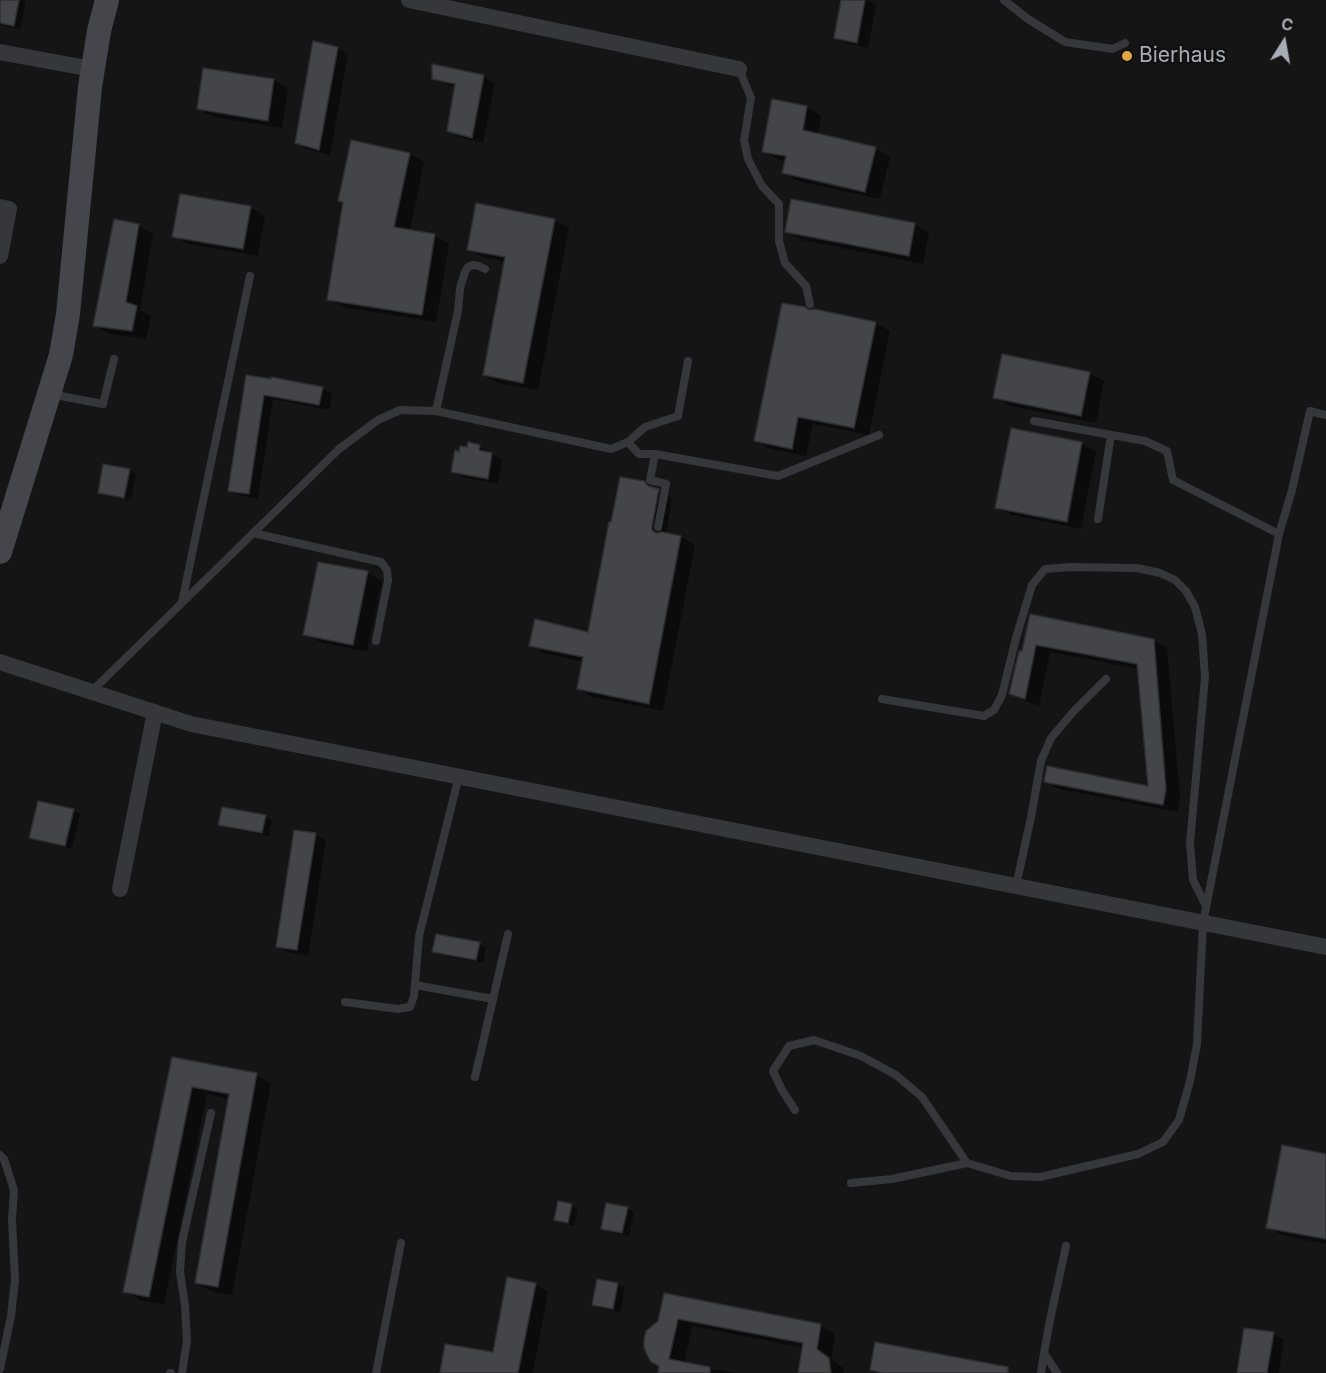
<!DOCTYPE html>
<html>
<head>
<meta charset="utf-8">
<style>
	body { margin:0 }
	#map { position:relative; width:1326px; height:1373px; overflow:hidden; background:#151516; font-family:Inter,sans-serif }
	canvas { display:block }
	.north { position:absolute; left:1254px; top:12px; width:60px; height:60px; -webkit-text-stroke:4px #101011; paint-order:stroke; rotate:11deg; font-size:16px; font-weight:700; line-height:24px; text-align:center; color:#a8adb5 }
	.north::after { content:''; display:block; margin:auto; width:21px; height:27px; background:#a8adb5; clip-path:polygon(50% 0,100% 100%,50% 72%,0 100%) }
</style>
</head>
<body>
<div id="map">
<canvas width="1326" height="1373"></canvas>
<div class="north">С</div>
</div>
<script>
const ctx = document.querySelector('canvas').getContext('2d');
ctx.lineJoin = 'round';
function paint(path, color) { ctx.fillStyle = color; ctx.fill(path, 'evenodd'); }
const shape = rows => new Path2D(rows.map(r => 'M' + r).join(''));
function stroke(path, color, width, dash) { ctx.strokeStyle = color; ctx.lineWidth = width; ctx.lineCap = dash ? 'butt' : 'round'; ctx.setLineDash(dash || []); ctx.stroke(path); }
function drawText(font, color, halo, rows, align = 'center') {
  ctx.font = font + ' Inter,sans-serif'; ctx.lineWidth = 4.5; ctx.setLineDash([]); ctx.textBaseline = 'middle'; ctx.strokeStyle = halo; ctx.fillStyle = color; for (const [text, x, y, turn = 0] of rows) {
    ctx.save(); ctx.translate(x, y); ctx.rotate((+turn || 0) * Math.PI / 180); ctx.textAlign = isNaN(turn) ? turn : align; if (halo) ctx.strokeText(text, 0, 0); ctx.fillText(text, 0, 0); ctx.restore();
  }
}
const shadow = shape([
	[0,0,26,0,20,29,0,25],
	[843,0,867,0,876,5,868,48,847,44,836,38],
	[338,48,348,54,330,155,307,149,296,142],
	[433,66,484,76,495,83,483,143,459,137,449,131,456,87,445,84,434,78],
	[205,69,274,80,288,89,282,128,213,117,198,109],
	[773,101,807,107,821,116,818,135,875,148,890,157,880,199,798,181,784,173,787,161,779,160,764,151],
	[410,154,424,162,410,231,434,235,449,244,436,322,343,307,329,299,344,203,340,200],
	[792,201,915,225,929,233,923,264,802,240,787,232],
	[250,207,265,216,258,256,188,244,174,236],
	[554,220,569,228,538,390,499,383,484,375,506,262,483,257,469,249],
	[138,225,153,234,140,310,151,316,146,339,109,334,95,325],
	[809,312,875,323,890,331,869,435,813,424,806,456,770,449,756,440],
	[1089,373,1104,381,1096,423,1010,406,995,398],
	[248,376,272,381,273,379,323,388,332,394,329,410,273,399,258,499,239,495,230,490],
	[1082,443,1096,452,1081,529,1012,515,997,507],
	[479,446,502,460,498,484,463,477,452,471,460,454,468,449],
	[130,470,136,474,131,500,106,496,99,492],
	[643,483,672,498,666,534,681,537,695,545,663,711,592,697,578,689,584,662,544,653,530,645,589,634],
	[367,573,382,581,367,652,320,642,305,634],
	[1031,616,1153,640,1167,648,1180,798,1177,812,1059,789,1045,781,1149,788,1139,669,1050,652,1039,706,1025,701,1011,693,1023,653],
	[73,811,80,814,72,849,38,841,31,837],
	[266,817,272,821,269,836,227,828,220,824],
	[315,835,326,841,308,956,288,952,277,946],
	[479,944,486,948,483,963,441,955,434,951],
	[173,1058,256,1075,271,1083,232,1295,211,1291,197,1283,230,1099,207,1094,164,1305,140,1300,125,1291],
	[1326,1156,1326,1244,1282,1235,1268,1227],
	[571,1205,578,1209,574,1226,563,1223,556,1219],
	[627,1208,634,1212,629,1236,609,1232,602,1228],
	[598,1281,618,1284,625,1288,620,1312,600,1308,593,1304],
	[535,1284,548,1292,533,1373,444,1373,494,1353],
	[665,1295,821,1326,835,1334,831,1359,843,1368,844,1373,800,1373,804,1348,692,1326,684,1364,735,1373,659,1373,660,1322],
	[1273,1334,1284,1340,1279,1373,1239,1373]
]);
const building = shape([
	[0,0,19,0,14,26,0,23,0,0],
	[841,0,865,0,857,43,834,38,841,0],
	[313,41,338,47,319,150,295,143,313,41],
	[432,64,484,75,472,138,447,131,455,84,432,79,432,64],
	[203,68,274,79,268,121,197,109,203,68],
	[772,99,807,106,803,130,876,147,865,192,782,173,786,156,762,152,772,99],
	[351,140,410,153,394,227,435,234,422,315,327,300,343,202,338,201,351,140],
	[180,194,251,206,243,249,172,237,180,194],
	[791,199,915,223,909,256,785,232,791,199],
	[476,203,555,219,523,383,483,375,505,257,467,250,476,203],
	[114,219,139,224,126,302,137,306,132,331,93,326,114,219],
	[782,303,805,307,809,310,814,309,876,322,854,428,798,417,792,449,754,441,782,303],
	[1002,354,1090,372,1081,416,993,398,1002,354],
	[246,375,271,379,271,377,323,387,319,405,264,395,249,494,228,491,246,375],
	[1011,428,1082,442,1067,522,995,508,1011,428],
	[468,442,480,445,479,450,492,453,488,479,451,472,455,450,459,452,460,446,467,447,468,442],
	[103,464,130,469,124,498,98,493,103,464],
	[620,477,644,481,648,486,659,489,652,526,652,530,656,533,662,532,681,536,649,704,577,689,583,657,529,646,535,619,588,632,609,522,611,522,620,477],
	[318,562,368,571,353,645,303,635,318,562],
	[1030,614,1154,639,1166,790,1163,805,1044,782,1047,766,1148,786,1137,664,1036,645,1025,699,1009,694,1019,651,1022,651,1030,614],
	[38,801,74,809,65,846,29,838,38,801],
	[222,807,266,815,262,833,218,825,222,807],
	[294,830,316,833,297,950,276,947,294,830],
	[436,934,480,942,476,960,432,952,436,934],
	[172,1057,257,1073,218,1287,195,1283,229,1094,192,1087,149,1297,123,1292,172,1057],
	[1282,1145,1326,1154,1326,1239,1266,1228,1282,1145],
	[558,1201,572,1204,568,1223,554,1220,558,1201],
	[606,1203,628,1207,622,1233,601,1229,606,1203],
	[507,1277,536,1283,518,1373,440,1373,445,1344,493,1352,507,1277],
	[597,1279,618,1283,613,1309,592,1305,597,1279],
	[664,1293,821,1324,817,1349,829,1358,831,1373,798,1373,803,1343,678,1319,669,1359,710,1367,710,1373,658,1373,659,1366,651,1362,647,1355,644,1347,644,1339,646,1331,658,1321,664,1293],
	[1244,1328,1274,1332,1267,1373,1237,1373,1244,1328],
	[875,1342,1008,1367,1008,1373,883,1373,870,1370,875,1342]
]);
const lane = shape([
	[1004,0,1028,19,1065,42,1113,49,1125,43],
	[739,69,751,98,744,140,748,159,762,186,779,204,779,241,785,263,806,286,810,304],
	[50,394,103,404,114,359],
	[436,411,458,311,460,288,465,272,468,267,473,265,479,266,485,269],
	[628,442,645,427,678,416,688,361],
	[655,454,650,480,666,484,658,527],
	[1098,519,1111,435],
	[253,533,381,562,387,570,388,580,376,641],
	[1279,534,1292,490,1310,411,1326,415],
	[182,602,250,276],
	[92,691,339,449,378,420,400,410,436,411,611,449,628,442,639,454,655,454,778,476,879,435],
	[882,699,984,716,994,710,1002,695,1016,638,1032,585,1045,569,1071,567,1137,568,1160,573,1175,580,1186,591,1195,607,1202,634,1205,677,1190,843,1193,880,1206,906],
	[1016,886,1031,817,1041,761,1051,738,1074,711,1106,679],
	[415,985,493,999],
	[345,1002,398,1009,410,1007,414,996,419,936,459,776],
	[475,1077,508,934],
	[795,1110,782,1090,773,1071,789,1046,814,1040,861,1056,896,1075,922,1097,967,1163,1011,1176,1040,1177,1138,1154,1163,1142,1179,1120,1190,1081,1197,1044,1203,923,1279,534,1173,480,1167,451,1145,441,1034,421],
	[0,1155,4,1159,14,1190,12,1220,15,1280,11,1316,0,1369],
	[851,1183,892,1179,967,1163],
	[170,1373,171,1373],
	[182,1373,187,1340,185,1306,180,1272,182,1242,211,1113],
	[376,1373,401,1243],
	[1041,1373,1044,1353],
	[1057,1373,1044,1353,1050,1320,1066,1246]
]);
const street = shape([
	[409,0,739,69],
	[0,52,92,69],
	[0,207,9,209,0,256],
	[0,662,191,724,1326,947],
	[120,889,155,712]
]);
const secondary = shape([
	[0,552,61,355,68,314,90,87,99,31,107,0]
]);
const markers = [
	[1127,56,6,"#e2a541"]
];
const poiNames = [
	["Bierhaus",1139,56]
];
paint(shadow, '#0007');
paint(building, '#444549');
stroke(building, '#2f2f32', 1.5);
stroke(lane, '#36373b', 8);
stroke(street, '#36373b', 16);
stroke(secondary, '#44464b', 24);
for (const [x, y, r, color] of markers) { const dot = new Path2D(); dot.arc(x, y, r, 0, 2 * Math.PI); ctx.fillStyle = color; ctx.fill(dot); stroke(dot, '#101011', 2); }
drawText('21px', '#a8adb5', '#101011', poiNames, 'left');
</script>
</body>
</html>
